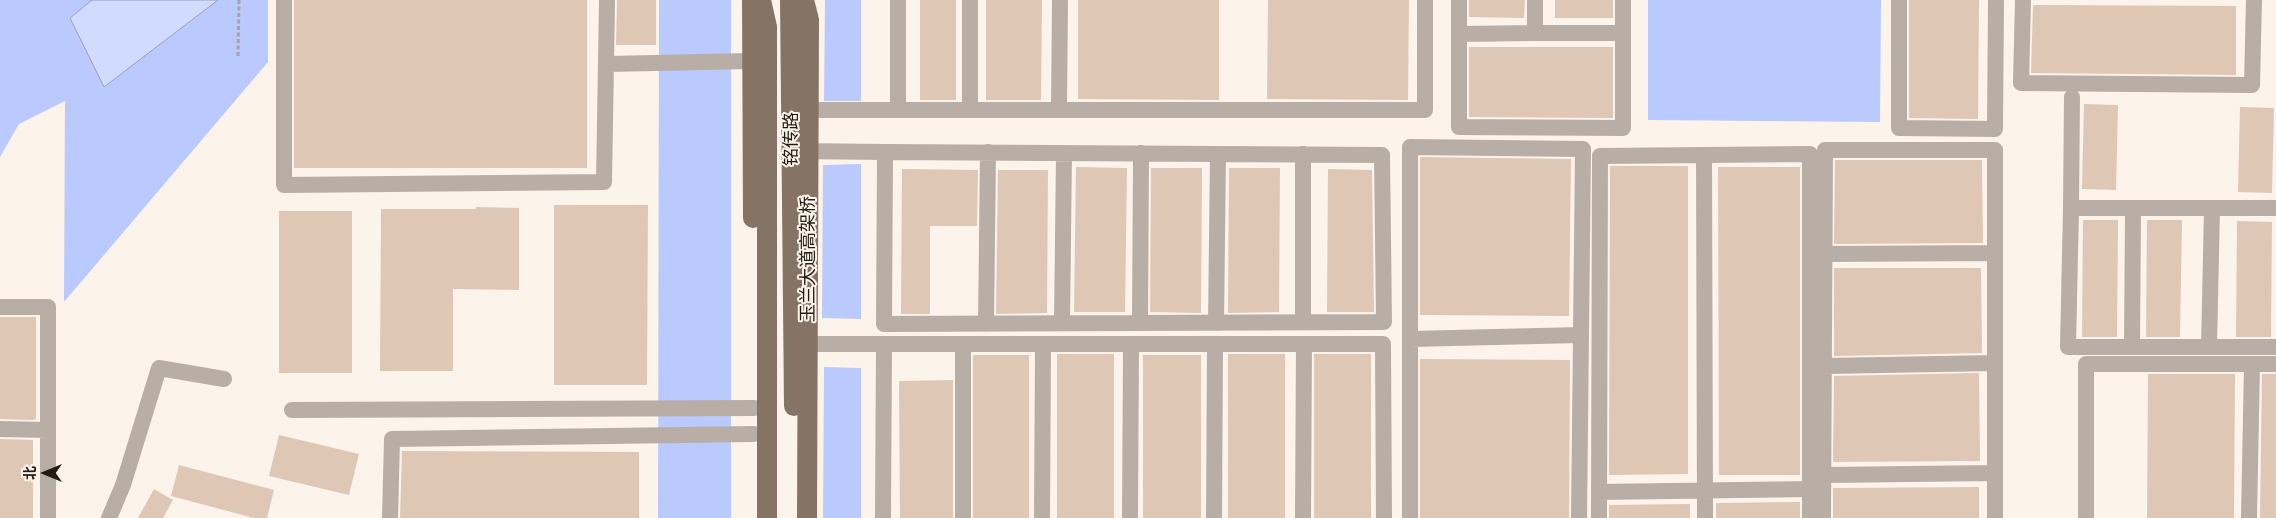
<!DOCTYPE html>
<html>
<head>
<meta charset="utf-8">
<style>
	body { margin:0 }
	#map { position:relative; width:2276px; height:518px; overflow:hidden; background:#fcf3eb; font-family:Barlow,"Noto Sans SC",sans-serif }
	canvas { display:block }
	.north { position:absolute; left:20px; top:448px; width:50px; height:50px; -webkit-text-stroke:4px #fcf3eb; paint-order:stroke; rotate:270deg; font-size:14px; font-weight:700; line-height:20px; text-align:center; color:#231b14 }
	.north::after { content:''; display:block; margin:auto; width:18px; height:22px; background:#231b14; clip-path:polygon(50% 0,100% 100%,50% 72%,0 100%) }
</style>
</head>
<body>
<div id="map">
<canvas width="2276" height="518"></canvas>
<div class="north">北</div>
</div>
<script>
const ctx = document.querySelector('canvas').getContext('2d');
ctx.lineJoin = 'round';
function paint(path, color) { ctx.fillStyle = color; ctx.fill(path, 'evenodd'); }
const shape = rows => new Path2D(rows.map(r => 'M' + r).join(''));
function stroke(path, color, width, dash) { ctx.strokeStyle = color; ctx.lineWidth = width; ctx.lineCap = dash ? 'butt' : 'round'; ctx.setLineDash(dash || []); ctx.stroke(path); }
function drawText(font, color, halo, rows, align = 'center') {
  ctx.font = font + ' Barlow,"Noto Sans SC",sans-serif'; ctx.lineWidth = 4; ctx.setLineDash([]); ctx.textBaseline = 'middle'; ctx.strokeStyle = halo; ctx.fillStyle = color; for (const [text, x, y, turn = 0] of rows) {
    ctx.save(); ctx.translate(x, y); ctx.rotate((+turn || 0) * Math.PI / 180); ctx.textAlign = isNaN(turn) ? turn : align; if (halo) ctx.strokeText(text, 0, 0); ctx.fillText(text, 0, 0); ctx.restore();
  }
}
const green = shape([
	[0,0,268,0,268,62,64,302,65,101,19,124,0,157],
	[659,0,731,0,731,518,658,518],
	[825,0,861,0,861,101,824,101],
	[1648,0,1881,0,1880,122,1648,120],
	[861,164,861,319,822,318,823,165],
	[824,367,861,368,861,518,823,518]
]);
const water = shape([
	[92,0,218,0,104,87,70,18,92,0]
]);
const building = shape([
	[294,0,587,0,587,168,294,168],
	[617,0,656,0,656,45,616,45],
	[920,0,956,0,956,100,920,100],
	[986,0,1042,0,1041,100,986,100],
	[1078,0,1219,0,1219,100,1078,99],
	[1268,0,1409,0,1408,100,1267,99],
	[1469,0,1525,0,1524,18,1469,17],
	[1555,0,1613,0,1613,18,1555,18],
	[1909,0,1979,0,1978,119,1909,118],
	[2033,5,2236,6,2236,75,2031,73],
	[1469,47,1613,47,1613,118,1469,117],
	[2084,104,2118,105,2116,190,2082,189],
	[2240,107,2274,108,2272,193,2238,192],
	[1420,157,1571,159,1569,316,1420,315],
	[1835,160,1982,160,1983,243,1834,244],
	[1610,166,1688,166,1688,474,1609,475],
	[1076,167,1127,168,1125,312,1074,312],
	[1718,167,1800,167,1800,475,1719,475],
	[1151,168,1202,168,1201,313,1150,312],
	[1229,168,1280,168,1279,312,1228,313],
	[902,169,978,170,977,226,930,226,930,314,901,314],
	[1328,169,1372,170,1374,312,1327,312],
	[998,170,1048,170,1047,313,996,314],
	[554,205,648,205,647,385,554,385],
	[476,207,519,208,519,290,453,289,453,371,380,371,381,209,476,209],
	[279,211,352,211,352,373,279,373],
	[2083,220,2118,220,2117,337,2082,337],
	[2147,220,2182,220,2180,337,2146,337],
	[2237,221,2272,222,2271,337,2236,337],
	[1834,268,1981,268,1982,353,1834,356],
	[0,317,36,317,36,419,33,420,0,419],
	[1057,354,1114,354,1114,518,1057,518],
	[1228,354,1285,354,1285,518,1228,518],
	[1314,354,1371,354,1371,518,1314,518],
	[973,355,1029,355,1029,518,973,518],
	[1143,355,1201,355,1201,518,1143,518],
	[1420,359,1570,360,1569,518,1420,518],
	[1979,373,1980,461,1833,462,1834,376],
	[2148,374,2235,374,2234,518,2147,518],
	[2262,374,2276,374,2276,518,2260,518],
	[953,380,953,518,900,518,899,381],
	[279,435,359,454,349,495,269,476],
	[0,439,33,440,33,518,0,518],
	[402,451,639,452,639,518,400,518],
	[179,465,274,490,267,518,254,518,171,496],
	[1979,487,1979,518,1833,518,1833,488],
	[154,489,173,500,163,518,138,518],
	[1800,502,1800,518,1716,518,1716,503],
	[1690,504,1690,518,1609,518,1609,505]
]);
const path = shape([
	[238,56,239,0]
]);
const minor = shape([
	[284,0,284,185,604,182,607,0],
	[898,0,898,110,970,110],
	[970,0,970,110,1425,110,1425,0],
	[1459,0,1459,127,1623,128,1623,33,1535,33,1535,0],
	[1899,0,1899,128,1995,129,1996,0],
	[2023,0,2021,83,2252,85,2254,0],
	[1623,33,1623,0],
	[1459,34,1535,33],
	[607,64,752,61],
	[798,110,898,110],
	[1059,110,1060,0],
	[796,151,885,152,1382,155,1384,322,884,324,885,152],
	[1303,154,1303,322],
	[1704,156,1705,518],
	[2071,208,2072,97],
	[2276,208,2071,208,2068,347,2276,347],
	[1825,254,1995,253],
	[0,307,48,307,48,518],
	[1062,323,1064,153],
	[1140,323,1141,153],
	[1216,323,1218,154],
	[986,324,988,152],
	[1410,339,1581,335],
	[795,344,1383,344,1384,518],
	[963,344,963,518],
	[2132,347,2133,208],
	[2209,347,2212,208],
	[1824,366,1995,363],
	[292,410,754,408],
	[0,429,48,430],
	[1824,475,1995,473],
	[1599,492,1810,489],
	[109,518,123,485,159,368,224,379],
	[390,518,392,439,754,434],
	[883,518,884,344],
	[1042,518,1043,344],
	[1130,518,1131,344],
	[1214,518,1215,344],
	[1303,518,1304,344],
	[1410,518,1410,147,1583,149,1579,518],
	[1599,518,1600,156,1810,154,1810,518],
	[1823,518,1825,150,1995,150,1995,518],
	[2086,518,2086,364,2276,364],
	[2249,518,2252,364]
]);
const major = shape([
	[752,0,753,218],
	[761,0,767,27,767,518],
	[790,0,794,406],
	[804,0,809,20,807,518]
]);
const streetNames = [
	["铭传路",791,139,-90],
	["玉兰大道高架桥",808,259,-90]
];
paint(green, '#bac9fe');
paint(water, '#d1dbfd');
stroke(water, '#9da1b7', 1);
paint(building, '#dec7b4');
stroke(path, '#aca49c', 3, [4, 2.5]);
stroke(minor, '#b9aea6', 16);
stroke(major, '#857465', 20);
drawText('18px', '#231b14', '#fcf3eb', streetNames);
</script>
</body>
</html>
